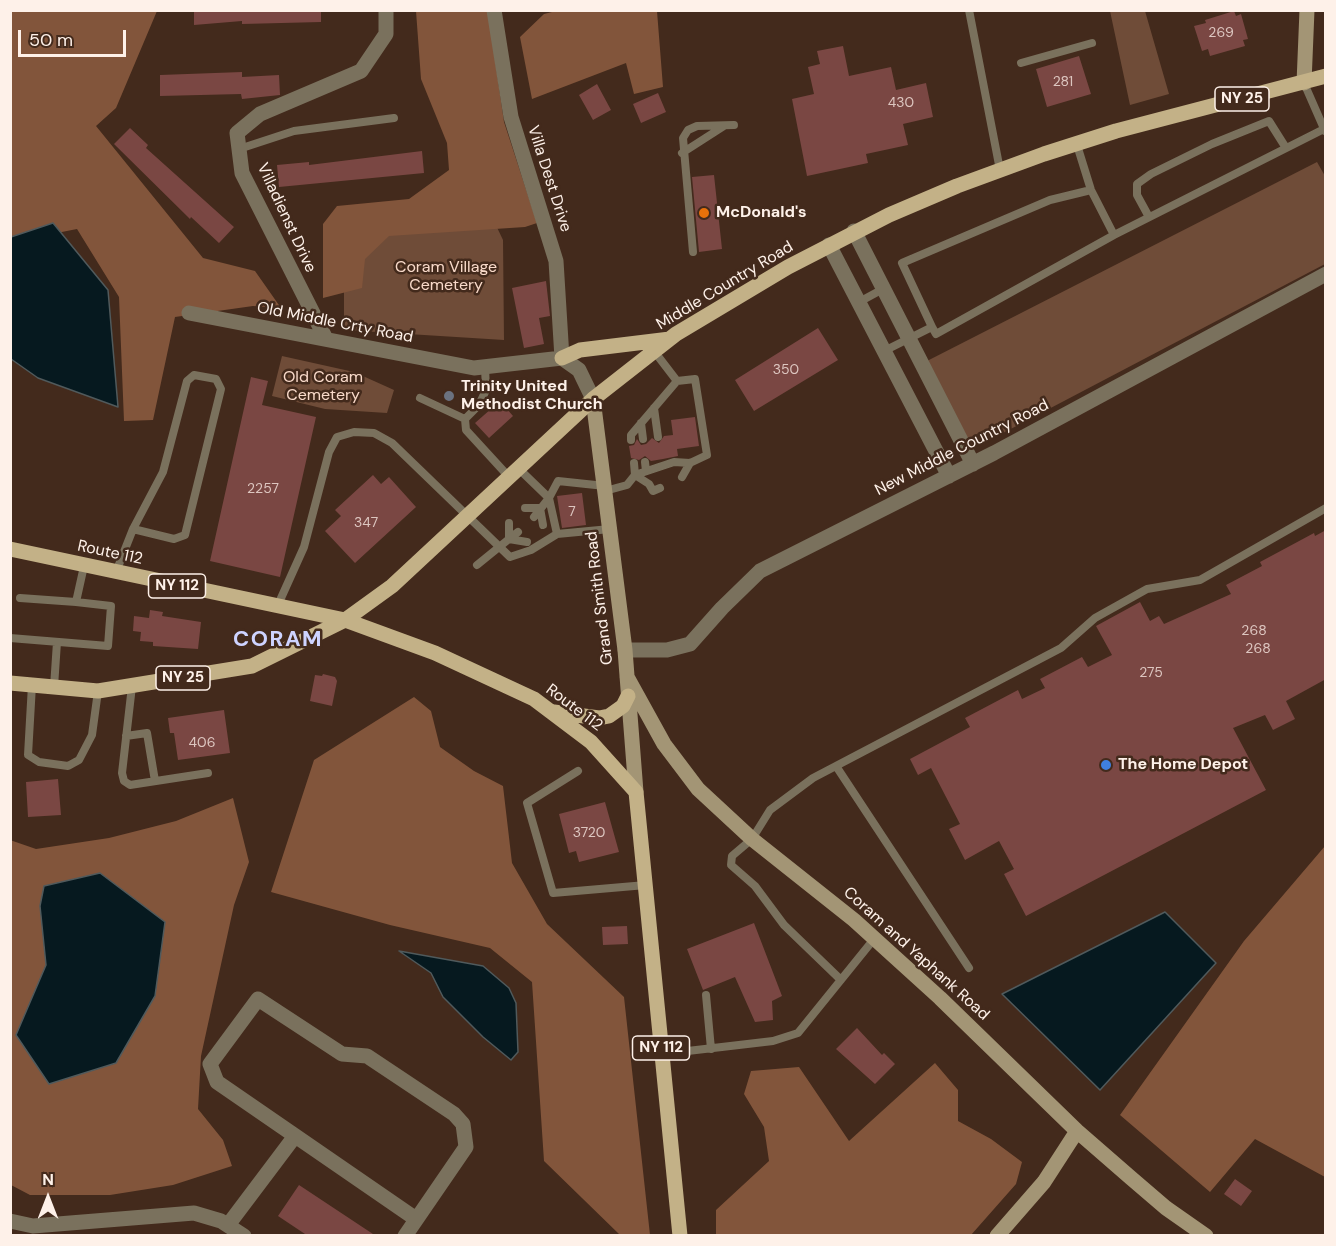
<!DOCTYPE html>
<html>
<head>
<meta charset="utf-8">
<style>
	body { margin:0 }
	#map { position:relative; width:1336px; height:1246px; overflow:hidden; background:#432a1c; font-family:"DM Sans",sans-serif }
	canvas { display:block }
	.frame { position:absolute; inset:0; border:12px solid #fef1e9; pointer-events:none }
	.north { position:absolute; left:18px; top:1168px; width:60px; height:60px; -webkit-text-stroke:4px #432a1c; paint-order:stroke; rotate:0deg; font-size:16px; font-weight:700; line-height:24px; text-align:center; color:#fef1e9 }
	.north::after { content:''; display:block; margin:auto; width:21px; height:27px; background:#fef1e9; clip-path:polygon(50% 0,100% 100%,50% 72%,0 100%) }
	.scale { position:absolute; left:18px; top:30px; width:108px; height:27px; box-sizing:border-box; border:3px solid #fef1e9; border-top:0; padding-left:8px; font-size:18px; line-height:21px; white-space:nowrap; color:#fef1e9; -webkit-text-stroke:4px #432a1c; paint-order:stroke }
</style>
</head>
<body>
<div id="map">
<canvas width="1336" height="1246"></canvas>
<div class="frame"></div>
<div class="north">N</div>
<div class="scale">50 m</div>
</div>
<script>
const ctx = document.querySelector('canvas').getContext('2d');
ctx.lineJoin = 'round';
function paint(path, color) { ctx.fillStyle = color; ctx.fill(path, 'evenodd'); }
const shape = rows => new Path2D(rows.map(r => 'M' + r).join(''));
function stroke(path, color, width, dash) { ctx.strokeStyle = color; ctx.lineWidth = width; ctx.lineCap = dash ? 'butt' : 'round'; ctx.setLineDash(dash || []); ctx.stroke(path); }
function drawText(font, color, halo, rows, align = 'center') {
  ctx.font = font + ' "DM Sans",sans-serif'; ctx.lineWidth = 5; ctx.setLineDash([]); ctx.textBaseline = 'middle'; ctx.strokeStyle = halo; ctx.fillStyle = color; for (const [text, x, y, turn = 0] of rows) {
    ctx.save(); ctx.translate(x, y); ctx.rotate((+turn || 0) * Math.PI / 180); ctx.textAlign = isNaN(turn) ? turn : align; if (halo) ctx.strokeText(text, 0, 0); ctx.fillText(text, 0, 0); ctx.restore();
  }
}
const green = shape([
	[1110,11,1145,11,1169,94,1130,105],
	[1317,162,1325,176,1325,264,984,443,971,445,927,361],
	[493,219,503,240,504,340,344,330,344,274,339,231],
	[282,356,354,372,394,390,387,413,325,409,272,396]
]);
const forest = shape([
	[11,11,157,11,116,108,96,126,203,258,255,271,281,308,253,306,175,317,153,420,124,421,119,297,77,229,11,242],
	[416,11,488,11,504,122,537,223,525,227,389,236,365,259,362,288,323,298,323,224,337,206,409,199,449,170,447,143,421,79],
	[556,11,657,11,663,87,634,94,626,63,532,99,520,37,544,14],
	[414,697,431,711,440,747,474,771,503,786,512,863,547,924,624,997,650,1235,620,1235,544,1161,532,982,490,948,390,925,271,892,314,760],
	[233,798,249,862,234,905,201,1056,198,1109,223,1140,232,1166,173,1185,110,1195,30,1195,11,1185,10,840,36,849,109,838,176,821],
	[46,965,50,1084,16,1035],
	[1325,846,1325,1177,1255,1139,1210,1192,1120,1115,1244,941],
	[935,1063,958,1090,958,1121,991,1139,1022,1162,1016,1184,971,1235,716,1235,716,1210,769,1161,764,1127,744,1094,751,1071,799,1067,849,1141]
]);
const water = shape([
	[53,223,108,290,118,407,38,378,11,359,11,237,53,223],
	[100,873,165,922,155,996,116,1063,49,1084,16,1035,46,965,40,906,44,886,100,873],
	[1165,912,1216,963,1100,1090,1002,994,1165,912],
	[399,951,483,966,509,988,516,1003,518,1052,511,1060,483,1037,443,997,431,973,399,951]
]);
const building = shape([
	[194,10,321,10,321,22,242,24,242,21,194,25],
	[1234,11,1236,16,1241,14,1248,39,1243,40,1245,46,1210,56,1208,49,1202,51,1194,26,1206,23,1205,20],
	[843,46,849,76,891,67,896,90,926,83,933,117,903,124,908,145,866,154,868,163,807,176,792,99,814,94,808,67,820,64,817,51],
	[1079,56,1091,94,1047,107,1036,69],
	[242,72,242,77,279,75,280,95,242,99,241,94,160,96,160,75],
	[597,84,611,110,593,120,579,95],
	[658,93,666,112,641,123,633,104],
	[130,128,148,145,146,148,234,227,219,243,191,217,190,219,114,144],
	[422,151,424,173,279,187,277,165,309,162,309,165],
	[714,175,722,249,699,252,692,177],
	[546,281,550,316,539,318,544,344,524,348,512,288],
	[818,328,838,360,754,411,735,380],
	[251,377,268,381,262,405,316,417,280,577,210,561],
	[500,401,513,416,489,438,475,423],
	[695,417,699,446,677,449,678,456,663,459,651,461,645,456,639,460,631,458,629,446,634,445,637,439,641,445,646,444,652,438,659,443,664,436,673,435,671,420],
	[373,475,381,484,389,477,416,507,355,563,325,531,341,516,335,510],
	[582,493,586,525,562,528,557,496],
	[1326,530,1326,679,1286,701,1295,719,1273,730,1265,715,1233,728,1266,790,1026,916,1004,874,1014,869,999,841,965,860,949,829,960,824,931,768,918,775,910,759,970,727,965,718,1018,690,1022,699,1045,688,1040,679,1082,657,1088,667,1112,655,1096,626,1140,602,1150,621,1159,616,1164,624,1231,594,1226,585,1262,566,1260,562,1314,533,1315,536],
	[150,610,163,612,162,616,201,622,198,649,153,646,153,642,140,641,141,632,133,631,134,616,149,618],
	[323,674,335,677,337,681,332,706,310,701,315,675,322,676],
	[224,710,230,753,178,760,174,733,170,733,168,718],
	[58,779,61,815,28,817,26,782],
	[605,802,619,852,579,862,576,851,569,853,559,814],
	[754,923,782,996,772,1001,773,1020,755,1022,735,977,703,990,687,949],
	[627,926,628,944,603,945,602,927],
	[857,1028,882,1055,884,1053,895,1064,875,1084,836,1049],
	[1235,1179,1252,1191,1241,1206,1224,1194],
	[299,1185,376,1236,308,1236,278,1216]
]);
const lane = shape([
	[969,10,1000,170],
	[1021,63,1092,43],
	[1304,83,1325,131],
	[239,149,294,131,394,118],
	[682,153,724,126],
	[1149,217,1137,195,1137,184,1151,174,1212,144,1269,121,1286,148],
	[1114,235,1324,129],
	[693,252,683,138,688,130,697,126,734,125],
	[859,302,883,289],
	[932,327,936,334,1114,235,1091,190,1077,145],
	[884,351,932,327,902,263,1050,200,1091,190],
	[485,367,486,390,479,405,465,419,466,430,510,478],
	[420,398,465,419],
	[654,408,658,437],
	[641,423,643,439],
	[631,440,631,435,677,381],
	[645,462,646,471],
	[634,463,635,475,649,484,653,491,660,488],
	[519,469,549,498,534,517],
	[682,477,690,463],
	[605,491,627,485,635,475,674,462,690,463,707,455,695,379,677,381,654,351],
	[525,508,540,508,543,525],
	[518,532,509,539,527,542],
	[557,534,610,529],
	[477,565,509,539,509,523],
	[116,572,133,529,163,472,187,381,194,375,216,379,221,389,185,535,174,539,133,529],
	[20,598,76,602,84,566],
	[277,607,304,547,329,452,337,437,354,432,374,433,392,443,510,557,531,550,557,534,549,498,558,481,605,486],
	[10,638,108,646,111,606,76,602],
	[32,685,28,755,39,762,68,766,79,760,92,735,98,691],
	[132,686,122,773,124,781,130,785,208,773],
	[54,687,57,642],
	[126,736,147,733,155,781],
	[836,766,969,968],
	[578,771,527,803,553,893,646,885],
	[841,980,784,925,755,886,731,865,732,856,752,839,770,810,813,778,1061,648,1095,618,1147,589,1200,580,1326,508],
	[706,995,711,1049],
	[662,1054,773,1041,798,1033,874,939]
]);
const street = shape([
	[494,10,511,117,556,261,562,358],
	[854,231,973,464],
	[829,245,949,476],
	[189,313,474,368,562,358,579,370,593,399],
	[326,339,242,173,237,133,260,114,361,71,386,34,386,10],
	[625,650,667,650,690,644,722,608,760,571,994,453,1326,274],
	[10,1221,33,1226,194,1213,221,1221,244,1236],
	[228,1225,295,1136],
	[405,1236,466,1147,463,1124,454,1114,367,1056,342,1054,258,999,210,1064,217,1082,416,1219]
]);
const secondary = shape([
	[1304,83,1307,10],
	[593,399,625,650,636,792],
	[627,677,664,744,698,789,752,839,854,920,940,998,1077,1131,1131,1178,1166,1208,1206,1236],
	[997,1236,1044,1182,1077,1131]
]);
const primary = shape([
	[562,358,580,350,670,339],
	[10,549,345,620,435,653,534,699,591,742,636,792,680,1236],
	[10,683,98,691,252,666,345,620,392,586,593,399,676,334,788,267,889,215,957,186,1044,154,1116,131,1326,76],
	[554,712,599,718,609,716,623,706,628,696]
]);
const markers = [
	[704,213,6,"#e8710a"],
	[449,396,6,"#6b7280"],
	[1106,765,6,"#3f7fe0"]
];
const numberNames = [
	["269",1221,33],
	["281",1063,82],
	["430",901,103],
	["350",786,370],
	["2257",263,489],
	["7",572,512],
	["347",366,523],
	["268",1254,631],
	["268",1258,649],
	["275",1151,673],
	["406",202,743],
	["3720",589,833]
];
const shields = [
	[1242,99,54],
	[177,586,57],
	[183,678,54],
	[661,1048,57]
];
const shieldNames = [
	["NY 25",1242,99],
	["NY 112",177,586],
	["NY 25",183,678],
	["NY 112",661,1048]
];
const streetNames = [
	["Villa Dest Drive",549,179,72],
	["Villadienst Drive",286,218,65],
	["Middle Country Road",725,286,-31],
	["Old Middle Crty Road",335,323,11],
	["New Middle Country Road",962,448,-27],
	["Route 112",110,553,12],
	["Grand Smith Road",600,598,-97],
	["Route 112",574,708,37],
	["Coram and Yaphank Road",916,954,42]
];
const poiNames = [
	["McDonald's",716,213],
	["Trinity United",461,387],
	["Methodist Church",461,405],
	["The Home Depot",1118,765]
];
const parkNames = [
	["Coram Village",446,268],
	["Cemetery",446,286],
	["Old Coram",323,378],
	["Cemetery",323,396]
];
const districtNames = [
	["CORAM",278,640]
];
paint(green, '#6f4c38');
paint(forest, '#82553b');
paint(water, '#06191f');
stroke(water, '#505a5c', 1.5);
paint(building, '#7a4743');
stroke(lane, '#7a715d', 8);
stroke(street, '#7a715d', 15);
stroke(secondary, '#a39575', 15);
stroke(primary, '#c3b187', 15);
for (const [x, y, r, color] of markers) { const dot = new Path2D(); dot.arc(x, y, r, 0, 2 * Math.PI); ctx.fillStyle = color; ctx.fill(dot); stroke(dot, '#432a1c', 2); }
drawText('14px', '#ddc6c0', null, numberNames);
for (const [x, y, w] of shields) { const box = new Path2D(); box.roundRect(x - w / 2, y - 12, w, 24, 4.5); ctx.fillStyle = '#432a1c'; ctx.fill(box); stroke(box, '#fef1e9', 1.5); }
drawText('bold 15px', '#fef1e9', null, shieldNames);
drawText('16px', '#fef1e9', '#432a1c', streetNames);
drawText('bold 16px', '#fef1e9', '#432a1c', poiNames, 'left');
drawText('16px', '#f9daca', '#432a1c', parkNames);
ctx.letterSpacing = '1.5px';
drawText('bold 22px', '#ced3ff', '#432a1c', districtNames);
ctx.letterSpacing = '0px';
</script>
</body>
</html>
